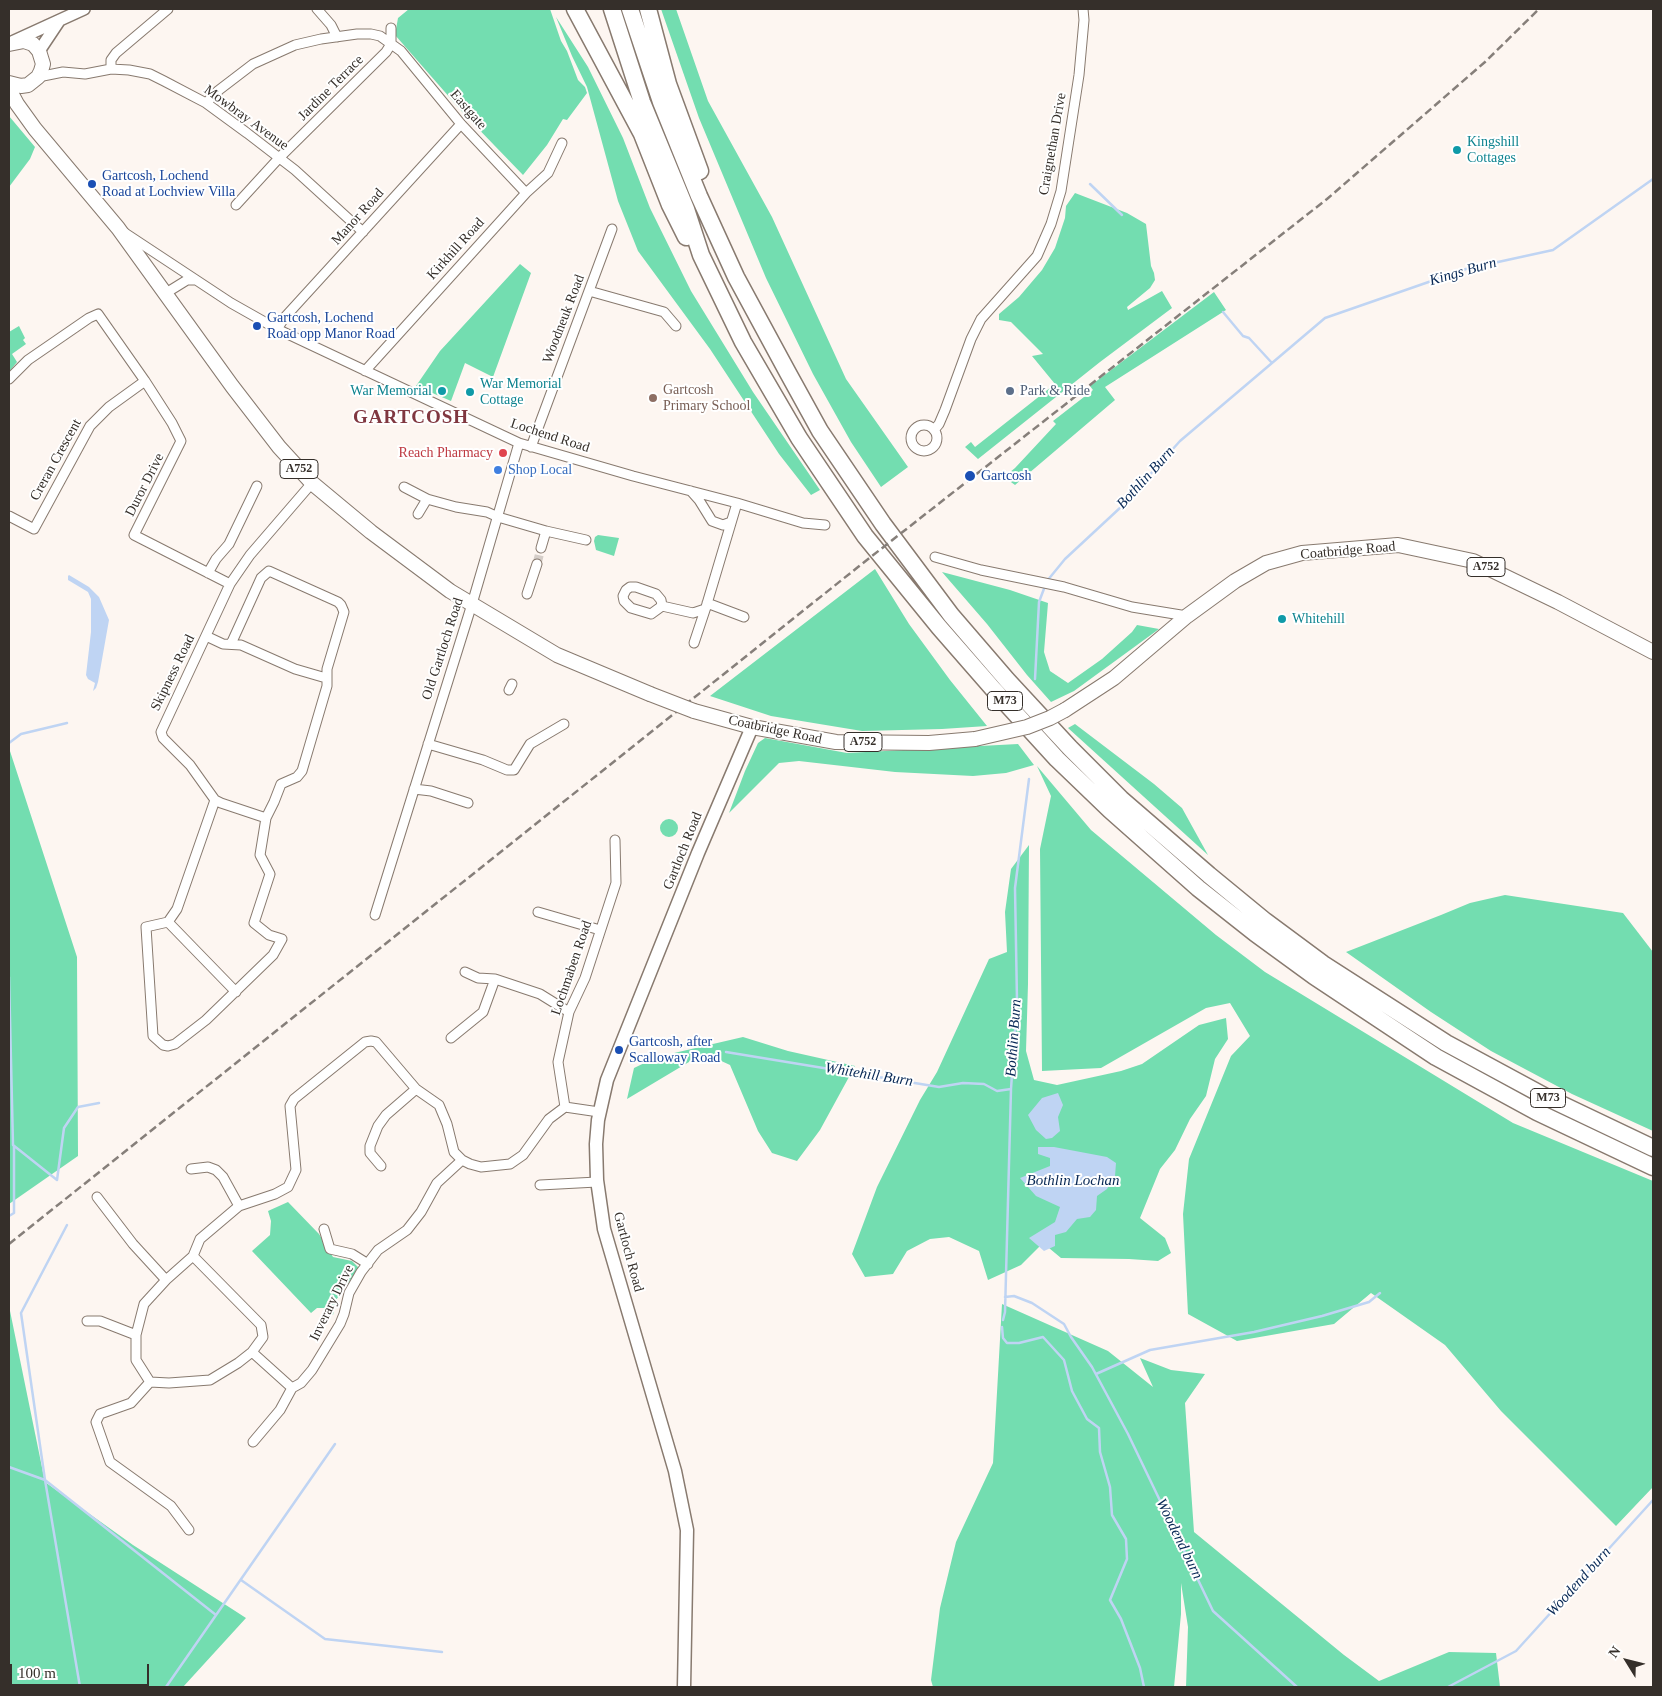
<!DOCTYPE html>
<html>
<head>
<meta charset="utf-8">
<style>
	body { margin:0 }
	#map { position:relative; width:1662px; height:1696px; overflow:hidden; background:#fdf6f1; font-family:"Times New Roman",serif }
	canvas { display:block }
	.frame { position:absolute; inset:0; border:10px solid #352f2a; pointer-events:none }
	.north { position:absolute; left:1602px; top:1636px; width:50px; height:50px; -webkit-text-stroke:4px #fff; paint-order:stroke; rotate:306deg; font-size:14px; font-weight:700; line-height:20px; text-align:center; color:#352f2a }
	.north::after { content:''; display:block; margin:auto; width:18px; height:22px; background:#352f2a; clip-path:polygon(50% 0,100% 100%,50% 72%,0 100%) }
	.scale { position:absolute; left:10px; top:1664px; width:139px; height:22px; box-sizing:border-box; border:2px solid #352f2a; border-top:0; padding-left:6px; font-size:15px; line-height:18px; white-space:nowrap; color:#352f2a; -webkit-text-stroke:4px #fff; paint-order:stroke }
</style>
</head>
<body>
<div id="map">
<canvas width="1662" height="1696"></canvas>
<div class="frame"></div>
<div class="north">N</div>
<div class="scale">100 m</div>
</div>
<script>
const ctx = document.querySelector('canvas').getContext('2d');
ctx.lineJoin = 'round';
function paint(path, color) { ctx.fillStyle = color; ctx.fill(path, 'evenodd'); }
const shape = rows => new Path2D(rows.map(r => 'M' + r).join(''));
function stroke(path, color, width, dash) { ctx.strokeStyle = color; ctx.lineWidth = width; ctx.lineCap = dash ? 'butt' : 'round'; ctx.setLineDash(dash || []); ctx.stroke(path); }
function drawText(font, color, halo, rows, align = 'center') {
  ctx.font = font + ' "Times New Roman",serif'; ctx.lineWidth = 4; ctx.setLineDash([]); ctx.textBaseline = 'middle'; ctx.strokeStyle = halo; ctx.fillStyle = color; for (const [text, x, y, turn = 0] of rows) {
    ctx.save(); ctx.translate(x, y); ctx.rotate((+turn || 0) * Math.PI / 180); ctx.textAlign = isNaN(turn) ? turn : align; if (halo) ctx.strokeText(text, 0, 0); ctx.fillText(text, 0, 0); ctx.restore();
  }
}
const green = shape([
	[409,9,550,9,561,41,567,51,578,80,585,87,587,93,567,120,563,119,547,145,523,175,465,115,395,35,398,18],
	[661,9,676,9,708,101,772,217,846,379,908,467,881,487,851,442,813,374,766,278,699,118],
	[556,17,588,67,623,138,650,208,691,291,753,392,820,490,811,495,779,454,710,349,638,251,618,201,587,87,572,56],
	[9,116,35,147,30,159,9,187],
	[1075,193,1127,213,1146,224,1151,266,1154,273,1155,280,1150,288,1127,307,1128,310,1162,291,1172,308,1100,362,978,459,965,447,971,442,975,447,1055,384,1032,356,1043,354,1011,322,999,320,999,314,1019,297,1042,270,1055,248,1065,218,1066,206],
	[520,264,531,273,493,377,465,363,451,401,416,386,440,351],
	[1214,292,1226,310,1105,387,1115,400,1015,485,1004,477,1015,468,1056,424,1053,421,1093,390,1090,386],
	[19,326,25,338,23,340,26,344,12,354,17,362,9,372,9,332],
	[598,535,619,538,614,556,596,550,594,541,595,537],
	[875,569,909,624,950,680,987,726,942,729,862,731,771,716,710,696],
	[942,572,1010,590,1048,603,1044,652,1050,671,1068,683,1102,659,1132,632,1137,625,1159,629,1074,691,1051,702,1027,675,987,624],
	[1075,724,1154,784,1182,808,1208,855,1068,728],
	[765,738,847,753,1018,744,1034,765,1006,773,973,776,895,772,799,761,779,763,729,813,745,771,758,743],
	[9,748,77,957,78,1156,9,1204],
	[1037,766,1091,830,1216,935,1265,972,1513,1123,1653,1181,1653,1487,1616,1526,1501,1411,1445,1345,1371,1293,1334,1324,1237,1341,1188,1314,1183,1214,1189,1159,1231,1056,1250,1036,1230,1003,1206,1008,1101,1068,1042,1071,1040,849,1051,796],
	'660 828a9 9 0 1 1 18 0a9 9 0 1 1-18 0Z',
	[1029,845,1028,984,1026,1051,1034,1080,1057,1085,1121,1071,1142,1064,1199,1025,1226,1018,1228,1039,1215,1059,1206,1096,1190,1119,1175,1150,1160,1169,1140,1218,1165,1238,1171,1253,1158,1261,1129,1259,1061,1258,1043,1243,1021,1265,988,1280,979,1251,949,1237,930,1239,907,1251,893,1274,865,1277,852,1254,877,1187,920,1100,937,1072,989,959,1007,952,1005,912,1011,869],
	[1505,895,1623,913,1653,952,1653,1131,1572,1094,1491,1051,1431,1012,1346,952,1441,915,1470,903],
	[743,1037,788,1051,855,1066,820,1130,797,1161,772,1153,758,1131,730,1065,704,1053,627,1099,634,1068,657,1057],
	[288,1202,319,1234,333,1257,352,1261,359,1268,336,1300,333,1315,324,1308,317,1308,311,1313,252,1251,270,1235,271,1221,268,1211],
	[1002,1304,1108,1351,1153,1387,1140,1358,1171,1370,1205,1374,1185,1403,1194,1532,1344,1655,1379,1681,1449,1652,1496,1653,1500,1687,1186,1687,1188,1627,1181,1583,1181,1614,1174,1687,933,1687,931,1680,940,1608,956,1542,993,1463],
	[9,1306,45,1482,133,1545,246,1618,183,1687,9,1687]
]);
const water = shape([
	[69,575,89,587,99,597,109,620,98,682,96,688,93,691,95,683,88,679,86,675,91,632,91,599,88,592,68,580,68,576],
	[1058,1093,1063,1105,1058,1117,1060,1131,1052,1138,1046,1139,1036,1130,1028,1115,1042,1098],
	[1038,1147,1054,1147,1107,1157,1116,1163,1115,1176,1107,1189,1097,1196,1096,1210,1090,1217,1077,1219,1066,1232,1055,1235,1055,1246,1044,1251,1029,1238,1055,1222,1060,1207,1036,1196,1020,1178,1050,1166,1050,1158,1038,1154]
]);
const stream = shape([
	[1090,184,1122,215],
	[1272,363,1325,318,1466,269,1553,250,1653,179],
	[1047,581,1065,559,1121,507,1180,441,1272,363,1249,338,1243,336,1223,312],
	[1035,679,1039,602,1045,586],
	[9,743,21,734,67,723],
	[9,977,13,1145,57,1180],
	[726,1052,939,1087,963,1083,984,1084,997,1091,1011,1089],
	[57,1180,64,1128,78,1107,99,1103],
	[9,1216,14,1213,14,1146],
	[67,1225,21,1313,45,1480,80,1687],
	[1005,1297,1014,1296,1032,1303,1064,1324,1071,1337,1092,1367,1128,1434,1213,1611,1297,1687],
	[1003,1320,1005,1312,1011,1089,1017,1001,1015,888,1029,779],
	[1002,1327,1003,1338,1007,1343,1019,1343,1043,1337,1064,1360,1072,1391,1087,1419,1099,1428,1100,1452,1110,1487,1112,1515,1126,1539,1127,1559,1110,1600,1121,1619,1140,1668,1144,1687],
	[1096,1374,1150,1350,1254,1332,1322,1316,1369,1302,1380,1293],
	[9,1467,45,1480,216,1615],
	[241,1580,325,1639,442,1652],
	[166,1687,335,1444],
	[1448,1687,1516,1651,1653,1500]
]);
const minorTunnel = shape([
	[537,564,541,548]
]);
const minor = shape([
	[317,9,331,25,337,37],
	[111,69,111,60,116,53,168,9],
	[38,77,63,72,85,74,111,69,129,70,150,74,164,81,206,103,247,133,295,170,363,232],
	[206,103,219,90,253,64,295,45,321,39,357,34,371,34,380,36,401,51,461,124,526,193],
	[236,205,279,158,386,52,391,44,391,28],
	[125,233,231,303,277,329,519,443,633,476,737,503,803,523,825,525],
	[589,291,664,312,676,326],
	[166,293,187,280,195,280],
	[277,329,285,317,461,124],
	[365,371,526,193,548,173,562,143],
	[9,379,28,360,89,318,98,314,145,381,172,423,181,441,134,535,230,584],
	'911 438a13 13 0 1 1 26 0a13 13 0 1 1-26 0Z',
	[934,430,939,424,945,410,971,339,981,319,1037,256,1051,224,1061,191,1079,75,1084,20,1083,9],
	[531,447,612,229],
	[404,487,427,499],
	[691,491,699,500,712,521,723,525,731,522],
	[418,514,427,499,456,507,487,512,498,517,546,531,586,540],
	[9,516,34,529,90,426,109,407,145,381],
	[541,548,546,531],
	[935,557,981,570,1064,587,1132,607,1187,616],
	[208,573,216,559,229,544,257,486],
	[527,594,537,564],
	[707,603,744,617],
	[662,606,661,600,656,594,636,587,630,587,626,590,623,596,624,601,631,608,651,614,662,606,693,613,705,609],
	[206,636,223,644,241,645,295,669,326,678],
	[694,643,706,607,737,503],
	[231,644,261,578,269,571,338,602,341,605,344,612,327,669,327,686,302,771,297,777,281,784,274,802,266,818,221,803,215,800,190,765,163,738,161,732,230,584,250,555,312,483],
	[509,690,512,684],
	[428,744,483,760,507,770,514,770,530,744,564,724],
	[414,789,431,791,468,803],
	[215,800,177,909,168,922,146,927,153,1036,163,1045,168,1046,175,1044,206,1020,273,955,282,939,269,935,254,923,270,874,260,855,266,818],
	[538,912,600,930],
	[375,915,472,604,519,443],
	[168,922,236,992],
	[465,972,478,978,495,979,540,994,569,1012],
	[451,1038,483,1012,495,979],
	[565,1107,558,1062,569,1012,585,978,616,883,615,840],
	[381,1166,370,1153,370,1146,378,1126,386,1115,416,1089],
	[191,1169,208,1167,216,1170,223,1177,239,1206],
	[540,1185,597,1182],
	[97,1197,133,1244,166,1280],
	[324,1229,330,1249,352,1254,368,1264],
	[87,1321,100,1321,136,1335],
	[252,1352,292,1388],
	[150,1382,136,1360,136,1335,144,1304,166,1280,193,1256,200,1239,239,1206,275,1194,288,1187,296,1170,290,1106,294,1099,365,1042,371,1041,376,1042,416,1089,439,1105,447,1124,454,1152,462,1160,470,1164,481,1167,510,1164,523,1155,549,1119,565,1107,599,1112],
	[150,1382,169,1383,210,1380,238,1363,252,1352,263,1337,261,1325,193,1256],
	[150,1382,131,1403,100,1414,96,1422,110,1462,171,1506,189,1530],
	[253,1442,280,1410,292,1388,301,1383,312,1370,340,1324,344,1314,349,1293,361,1272,378,1250,407,1230,421,1212,437,1183,462,1160]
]);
const tertiary = shape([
	[14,41,84,9],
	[39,51,59,21]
]);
const secondary = shape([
	[684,1687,687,1530,675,1471,604,1229,597,1180,596,1144,598,1120,607,1080,698,853,752,727]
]);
const primary = shape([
	[9,44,24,41,33,44,39,51,43,64,41,71,38,77,28,85,21,86,9,83],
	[9,89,17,104,35,129,118,228,232,386,279,447,312,483,371,532,450,591,557,655,650,694],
	[1065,710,1114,678,1187,616,1235,581,1266,563,1302,553,1398,545,1473,561,1558,602,1653,652],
	[694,711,752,727,836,742,929,743,975,739]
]);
const motorway = shape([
	[575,9,642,134,670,205,686,237],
	[612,9,642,102,686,209,701,255,743,342,799,438,865,536,939,627,994,690,1057,759,1110,810,1198,888,1255,933,1314,976,1436,1057,1537,1112,1653,1167],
	[630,9,661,102,699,196,736,277,788,373,820,431,883,524,951,615,1007,680,1070,748,1121,799,1209,875,1265,921,1323,964,1446,1043,1546,1097,1653,1148],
	[648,9,668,84,700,171]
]);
const rail = shape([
	[9,1244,858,567,1327,199,1485,62,1539,9]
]);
const primaryBridge = shape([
	[650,694,694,711],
	[975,739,1027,727,1050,718,1065,710]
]);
const markers = [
	[1457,150,5,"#0f9aa8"],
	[92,184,5,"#1a4fb4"],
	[257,326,5,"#1a4fb4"],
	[442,391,5,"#0f9aa8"],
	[1010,391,5,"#5c6f8a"],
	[470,392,5,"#0f9aa8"],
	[653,398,5,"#8d6e63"],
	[503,453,5,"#e0444e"],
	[498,470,5,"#3f7fe0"],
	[970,476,6,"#1a4fb4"],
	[1282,619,5,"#0f9aa8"],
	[619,1050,5,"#1a4fb4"]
];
const shields = [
	[299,469,38],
	[1486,567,38],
	[1005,701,35],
	[863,742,38],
	[1548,1098,35]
];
const shieldNames = [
	["A752",299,469],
	["A752",1486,567],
	["M73",1005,701],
	["A752",863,742],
	["M73",1548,1098]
];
const streetNames = [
	["Jardine Terrace",331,88,-45],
	["Eastgate",468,110,49],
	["Mowbray Avenue",246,118,36],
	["Craignethan Drive",1053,144,-80],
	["Manor Road",358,217,-48],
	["Kirkhill Road",456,249,-48],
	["Woodneuk Road",564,319,-69],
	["Lochend Road",550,436,18],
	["Creran Crescent",56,460,-61],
	["Duror Drive",145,485,-63],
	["Coatbridge Road",1348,551,-5],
	["Old Gartloch Road",443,649,-72],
	["Skipness Road",173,673,-64],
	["Coatbridge Road",775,730,12],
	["Gartloch Road",683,851,-68],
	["Lochmaben Road",572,968,-71],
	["Gartloch Road",628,1252,75],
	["Inverary Drive",332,1303,-64]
];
const cultureNames = [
	["Kingshill",1467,142],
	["Cottages",1467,158],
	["War Memorial",480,384],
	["Cottage",480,400],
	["War Memorial",432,391,"right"],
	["Whitehill",1292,619]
];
const transitNames = [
	["Gartcosh, Lochend",102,176],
	["Road at Lochview Villa",102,192],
	["Gartcosh, Lochend",267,318],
	["Road opp Manor Road",267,334],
	["Gartcosh",981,476],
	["Gartcosh, after",629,1042],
	["Scalloway Road",629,1058]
];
const educationNames = [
	["Gartcosh",663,390],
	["Primary School",663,406]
];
const serviceNames = [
	["Park & Ride",1020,391]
];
const healthNames = [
	["Reach Pharmacy",493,453]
];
const shopNames = [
	["Shop Local",508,470]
];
const waterNames = [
	["Kings Burn",1463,272,-16],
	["Bothlin Burn",1146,478,-48],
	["Bothlin Burn",1014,1038,-86],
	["Whitehill Burn",869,1075,9],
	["Bothlin Lochan",1073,1181],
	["Woodend burn",1179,1539,64],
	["Woodend burn",1579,1582,-48]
];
const districtNames = [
	["GARTCOSH",411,418]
];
paint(green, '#73ddb0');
paint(water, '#bfd4f3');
stroke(stream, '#bfd4f3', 2.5);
stroke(minorTunnel, '#d5cec9', 9, [9, 4.5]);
stroke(minor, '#887a6f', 11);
stroke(tertiary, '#887a6f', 14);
stroke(secondary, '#887a6f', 15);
stroke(primary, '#887a6f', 16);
stroke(motorway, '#887a6f', 19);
stroke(minor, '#fff', 9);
stroke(tertiary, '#fff', 11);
stroke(secondary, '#fff', 12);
stroke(primary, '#fff', 14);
stroke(motorway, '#fff', 16);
stroke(rail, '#867f7a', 2.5, [8, 4]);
stroke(primaryBridge, '#887a6f', 16, []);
stroke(primaryBridge, '#fff', 14);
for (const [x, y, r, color] of markers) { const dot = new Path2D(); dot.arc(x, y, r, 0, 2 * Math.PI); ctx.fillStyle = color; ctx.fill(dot); stroke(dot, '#fff', 2); }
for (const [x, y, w] of shields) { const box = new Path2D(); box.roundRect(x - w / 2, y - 9.5, w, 19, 4); ctx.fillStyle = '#fff'; ctx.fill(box); stroke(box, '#352f2a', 1); }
drawText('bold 12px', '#352f2a', null, shieldNames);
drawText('14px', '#352f2a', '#fff', streetNames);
drawText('14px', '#0d838f', '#fff', cultureNames, 'left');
drawText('14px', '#164399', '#fff', transitNames, 'left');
drawText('14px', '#785e54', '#fff', educationNames, 'left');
drawText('14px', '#4e5e75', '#fff', serviceNames, 'left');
drawText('14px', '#be3a42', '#fff', healthNames, 'right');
drawText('14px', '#366cbe', '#fff', shopNames, 'left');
drawText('italic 15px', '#072855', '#fff', waterNames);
ctx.letterSpacing = '1px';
drawText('bold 19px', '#803740', '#fff', districtNames);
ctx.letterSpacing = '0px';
</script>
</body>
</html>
